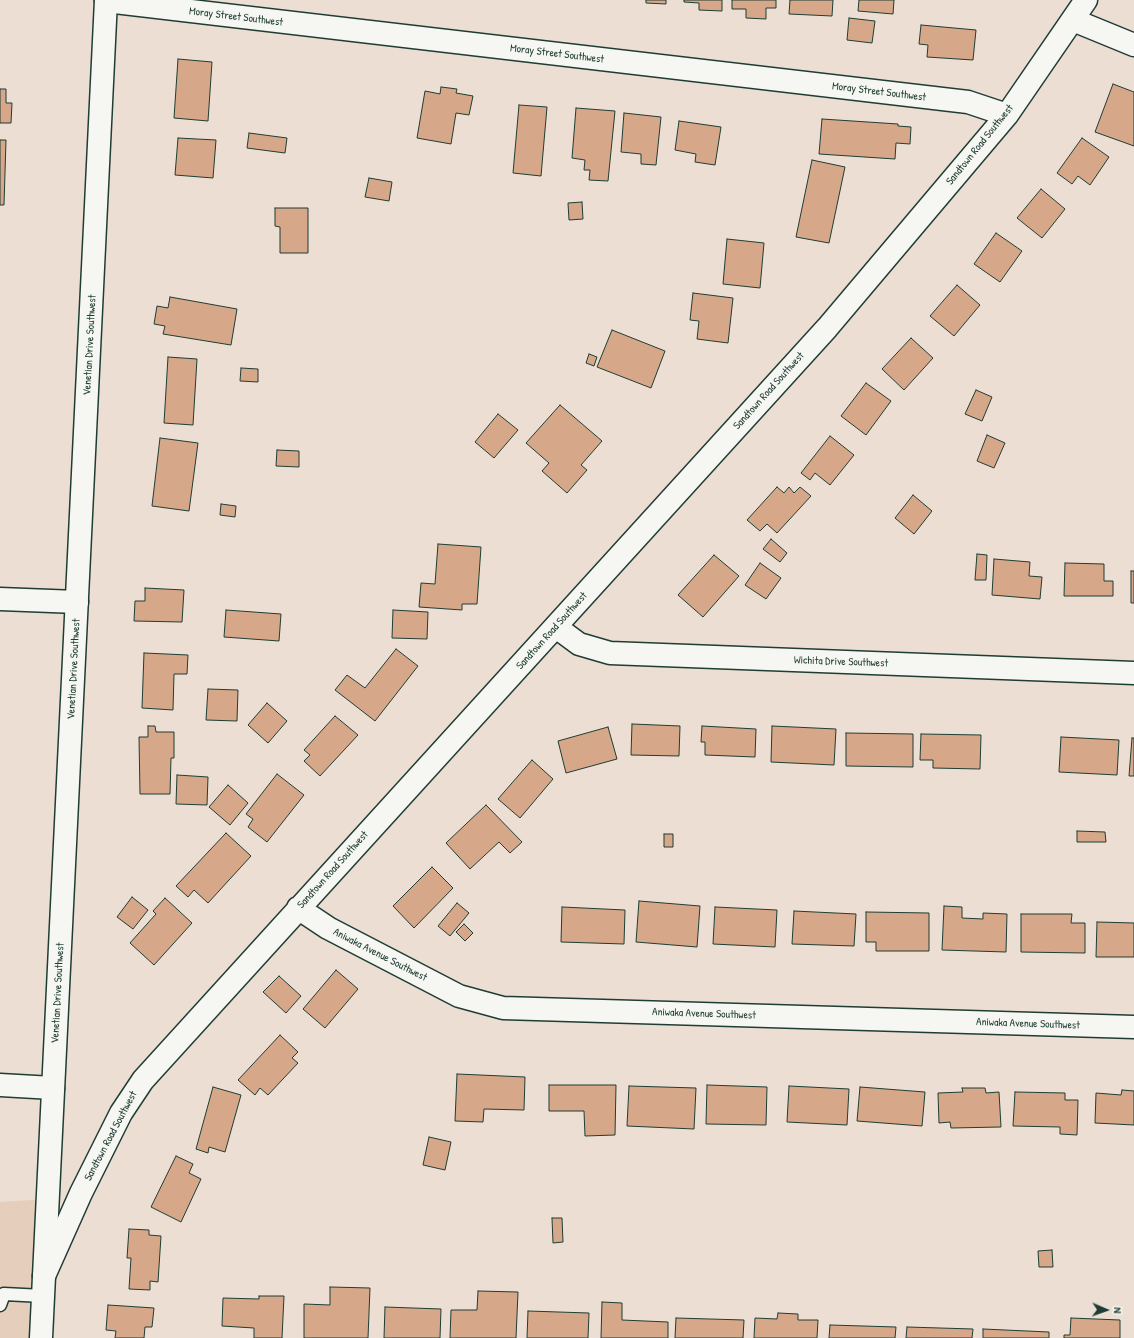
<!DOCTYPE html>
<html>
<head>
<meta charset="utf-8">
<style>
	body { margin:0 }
	#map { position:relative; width:1134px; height:1338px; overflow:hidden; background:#ecded2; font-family:"Patrick Hand",sans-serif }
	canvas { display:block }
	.north { position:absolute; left:1086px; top:1290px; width:40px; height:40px; -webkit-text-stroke:3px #f6f6f2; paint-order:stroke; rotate:92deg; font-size:11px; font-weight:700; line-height:16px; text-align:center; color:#1f3d34 }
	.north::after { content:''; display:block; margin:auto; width:14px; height:18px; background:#1f3d34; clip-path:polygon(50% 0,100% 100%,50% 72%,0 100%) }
</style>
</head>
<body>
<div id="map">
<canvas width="1134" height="1338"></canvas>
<div class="north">N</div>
</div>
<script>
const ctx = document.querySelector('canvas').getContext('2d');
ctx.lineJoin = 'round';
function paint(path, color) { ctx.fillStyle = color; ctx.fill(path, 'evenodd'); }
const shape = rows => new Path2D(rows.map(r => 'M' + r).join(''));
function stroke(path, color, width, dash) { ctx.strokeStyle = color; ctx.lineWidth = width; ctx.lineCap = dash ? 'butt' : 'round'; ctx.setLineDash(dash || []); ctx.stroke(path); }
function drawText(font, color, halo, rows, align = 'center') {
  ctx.font = font + ' "Patrick Hand",sans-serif'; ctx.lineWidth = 3; ctx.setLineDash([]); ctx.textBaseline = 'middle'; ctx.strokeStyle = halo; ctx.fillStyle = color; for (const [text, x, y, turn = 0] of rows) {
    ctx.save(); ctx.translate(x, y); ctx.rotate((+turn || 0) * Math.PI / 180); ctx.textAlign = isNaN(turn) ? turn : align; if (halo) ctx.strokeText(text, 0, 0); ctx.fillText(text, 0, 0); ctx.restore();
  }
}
const built = shape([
	[47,1199,37,1338,0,1338,0,1202]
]);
const building = shape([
	[646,0,666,0,666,4,646,3,646,0],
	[684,0,722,0,722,11,699,10,699,3,684,2,684,0],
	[732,0,776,0,776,8,766,8,766,19,746,18,746,9,732,9,732,0],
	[790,0,833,0,832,16,789,14,790,0],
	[859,0,894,0,893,14,858,11,859,0],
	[849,18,875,21,872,43,847,40,849,18],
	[921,25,976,30,973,60,927,57,928,45,919,44,921,25],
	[178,59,212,62,208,121,174,118,178,59],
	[1113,84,1134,92,1134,146,1095,132,1113,84],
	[441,87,457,89,456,93,473,96,469,115,456,113,451,144,417,138,425,91,440,94,441,87],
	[0,89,6,89,6,103,12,103,11,123,0,123,0,89],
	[519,105,547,107,541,176,513,173,519,105],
	[576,108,615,111,608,181,589,180,590,170,584,170,585,160,572,158,576,108],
	[624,113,661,117,656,165,641,164,641,154,621,152,624,113],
	[822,119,898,124,898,126,911,127,910,144,896,143,895,159,819,154,822,119],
	[679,121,721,127,715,165,695,162,696,154,675,150,679,121],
	[249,133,287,138,285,153,247,148,249,133],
	[178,138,216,140,213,178,175,175,178,138],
	[1082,138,1109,157,1090,185,1078,176,1072,184,1057,173,1082,138],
	[0,140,6,140,4,205,0,205,0,140],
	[812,160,845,167,829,243,796,237,812,160],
	[369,178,392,182,389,201,365,197,369,178],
	[1041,189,1065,209,1042,238,1017,218,1041,189],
	[582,202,583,219,569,220,568,203,582,202],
	[275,208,308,208,308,253,280,253,280,227,275,226,275,208],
	[996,233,1022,251,1000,282,974,264,996,233],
	[727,239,764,243,760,288,723,284,727,239],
	[957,285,980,305,954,336,930,316,957,285],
	[693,293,733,298,728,343,697,339,699,321,690,320,693,293],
	[170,297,237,309,231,345,163,334,165,326,154,324,157,306,168,308,170,297],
	[612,330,665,351,651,388,597,367,612,330],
	[911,338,933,358,904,390,882,369,911,338],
	[589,354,597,357,594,366,586,363,589,354],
	[168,357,197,359,193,425,164,423,168,357],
	[241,368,258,369,258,382,240,381,241,368],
	[866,383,891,401,866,435,841,416,866,383],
	[976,390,992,397,982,421,965,414,976,390],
	[560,405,602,441,581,465,587,470,567,493,542,471,549,463,526,443,560,405],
	[498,414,518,430,494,458,475,442,498,414],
	[987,435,1005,443,994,468,977,461,987,435],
	[830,436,854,455,830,485,815,473,810,480,801,473,830,436],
	[160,438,198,443,189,511,152,506,160,438],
	[277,450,299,451,299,467,276,466,277,450],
	[777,487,784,493,789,487,794,493,800,487,811,496,777,533,767,524,760,531,747,520,777,487],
	[913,495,932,511,914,534,895,518,913,495],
	[221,504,236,506,235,517,220,515,221,504],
	[771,539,787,553,780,562,763,549,771,539],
	[438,544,481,547,477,604,462,604,462,610,419,607,421,583,435,584,438,544],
	[977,554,987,555,986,580,975,580,977,554],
	[714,555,739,576,703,617,678,595,714,555],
	[994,559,1030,562,1029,576,1042,577,1040,599,992,595,994,559],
	[760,563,781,578,766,599,745,585,760,563],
	[1065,563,1104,564,1104,581,1113,581,1113,596,1064,596,1065,563],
	[1131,571,1134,571,1134,603,1131,603,1131,571],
	[145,588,184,590,182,622,134,621,135,601,145,601,145,588],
	[226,610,281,614,279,641,224,637,226,610],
	[393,610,428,612,427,639,392,638,393,610],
	[396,649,418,666,375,721,335,690,347,675,365,688,396,649],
	[144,653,188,655,187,674,174,674,173,710,142,708,144,653],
	[208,689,238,690,237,721,206,720,208,689],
	[267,703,287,721,268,743,248,725,267,703],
	[335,716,358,735,320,776,304,761,310,755,304,750,335,716],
	[632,724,680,726,679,756,631,755,632,724],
	[148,726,155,726,156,732,174,732,174,758,171,758,170,794,140,794,139,737,148,737,148,726],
	[702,726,756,729,755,757,705,755,705,742,701,742,702,726],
	[772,726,836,729,834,765,771,762,772,726],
	[608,727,617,759,566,773,558,741,608,727],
	[846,733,913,734,913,767,846,766,846,733],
	[921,734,981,735,980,769,933,768,933,760,920,760,921,734],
	[1061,737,1119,740,1117,775,1059,772,1061,737],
	[1132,738,1134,738,1134,776,1129,776,1132,738],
	[532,760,553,779,520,818,498,799,532,760],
	[277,774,304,795,267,842,248,827,253,819,246,814,277,774],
	[177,775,208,777,207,805,176,804,177,775],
	[228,785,248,803,230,825,209,807,228,785],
	[486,805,522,842,510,853,499,842,470,869,446,843,486,805],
	[1077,831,1105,832,1106,842,1077,842,1077,831],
	[226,833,251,856,208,903,194,890,188,897,176,886,226,833],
	[664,834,673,834,673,847,664,847,664,834],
	[432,867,453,888,414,928,393,906,432,867],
	[132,897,148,910,133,929,117,917,132,897],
	[165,898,192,923,154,965,130,943,156,914,153,911,165,898],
	[639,901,700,906,697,947,636,942,639,901],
	[457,903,469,913,450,936,438,926,457,903],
	[944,906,962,907,962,918,983,919,983,913,1007,914,1006,952,942,950,944,906],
	[562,907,625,910,624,944,561,942,562,907],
	[715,907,777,910,775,947,713,944,715,907],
	[794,911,856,914,854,946,792,944,794,911],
	[866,912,929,913,929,951,876,951,876,942,866,942,866,912],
	[1021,914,1072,914,1071,923,1085,923,1085,953,1021,952,1021,914],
	[1097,922,1134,923,1134,957,1096,957,1097,922],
	[464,924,473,933,465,941,456,932,464,924],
	[336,970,358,989,325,1028,303,1009,336,970],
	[279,976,301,996,286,1013,263,992,279,976],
	[280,1035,298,1052,292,1058,298,1063,268,1095,260,1088,255,1095,238,1080,280,1035],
	[457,1074,525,1077,524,1110,484,1109,483,1122,455,1121,457,1074],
	[549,1085,616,1085,615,1135,585,1136,584,1111,549,1111,549,1085],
	[707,1085,767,1087,766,1125,706,1124,707,1085],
	[629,1086,696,1088,694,1129,627,1126,629,1086],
	[789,1086,849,1089,847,1125,787,1122,789,1086],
	[213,1087,241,1095,225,1152,209,1147,208,1153,196,1149,213,1087],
	[860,1087,925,1092,922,1126,857,1121,860,1087],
	[962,1088,985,1088,986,1093,999,1092,1001,1127,951,1128,950,1122,939,1123,938,1093,963,1092,962,1088],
	[1122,1090,1134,1091,1134,1125,1095,1123,1096,1093,1121,1095,1122,1090],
	[1015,1092,1065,1093,1065,1100,1078,1100,1077,1135,1060,1134,1060,1127,1013,1126,1015,1092],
	[429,1137,451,1142,445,1170,423,1165,429,1137],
	[176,1156,193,1164,189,1173,201,1179,181,1222,151,1207,176,1156],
	[552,1218,562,1218,563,1242,553,1243,552,1218],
	[129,1229,149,1230,149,1235,161,1236,158,1282,150,1281,150,1290,129,1289,131,1258,127,1258,129,1229],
	[1052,1250,1053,1267,1039,1267,1038,1251,1052,1250],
	[330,1287,370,1288,368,1338,304,1338,304,1304,330,1305,330,1287],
	[478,1291,518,1292,516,1338,450,1338,451,1310,477,1310,478,1291],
	[259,1296,284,1296,282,1338,254,1338,254,1328,222,1326,223,1298,259,1299,259,1296],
	[602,1302,622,1303,622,1320,668,1322,668,1338,601,1338,602,1302],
	[108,1305,154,1308,152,1327,145,1327,144,1338,115,1338,116,1331,106,1330,108,1305],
	[385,1307,441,1309,440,1338,384,1338,385,1307],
	[528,1311,589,1313,588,1338,527,1338,528,1311],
	[778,1313,798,1314,798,1320,818,1320,817,1338,754,1338,755,1318,777,1319,778,1313],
	[676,1318,744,1320,743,1338,675,1338,676,1318],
	[1071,1318,1120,1320,1120,1338,1064,1338,1064,1335,1070,1335,1071,1318],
	[830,1325,896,1327,895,1338,829,1338,830,1325],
	[907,1327,973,1329,972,1338,906,1338,907,1327],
	[983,1329,1049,1332,1049,1338,983,1338,983,1329]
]);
const service = shape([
	[0,1305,4,1294,43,1296]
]);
const minor = shape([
	[106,1,968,102,1007,115],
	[1073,20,1134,45],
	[0,599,77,602],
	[556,627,579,644,610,653,1134,673],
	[298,908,328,928,459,996,503,1008,1134,1027],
	[0,1085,53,1088],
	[44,1276,81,1193,121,1113,143,1080,827,328,1007,115,1086,0]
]);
const tertiary = shape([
	[41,1338,106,0]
]);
const streetNames = [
	["Moray Street Southwest",236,17,7],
	["Moray Street Southwest",557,54,7],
	["Moray Street Southwest",879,92,7],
	["Sandtown Road Southwest",980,145,-51],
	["Venetian Drive Southwest",90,345,-87],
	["Sandtown Road Southwest",769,391,-48],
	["Sandtown Road Southwest",552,631,-48],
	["Wichita Drive Southwest",841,662,2],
	["Venetian Drive Southwest",74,669,-87],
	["Sandtown Road Southwest",333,870,-48],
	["Aniwaka Avenue Southwest",380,955,27],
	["Venetian Drive Southwest",58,993,-87],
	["Aniwaka Avenue Southwest",704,1014,2],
	["Aniwaka Avenue Southwest",1028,1024,2],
	["Sandtown Road Southwest",111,1136,-62]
];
paint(built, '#e5cebc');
paint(building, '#d6a788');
stroke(building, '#1f3d34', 1);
stroke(service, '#1f3d34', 15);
stroke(minor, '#1f3d34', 25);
stroke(tertiary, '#1f3d34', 25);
stroke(service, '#f6f6f2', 12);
stroke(minor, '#f6f6f2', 22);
stroke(tertiary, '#f6f6f2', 22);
drawText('11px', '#1f3d34', '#f6f6f2', streetNames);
</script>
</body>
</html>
